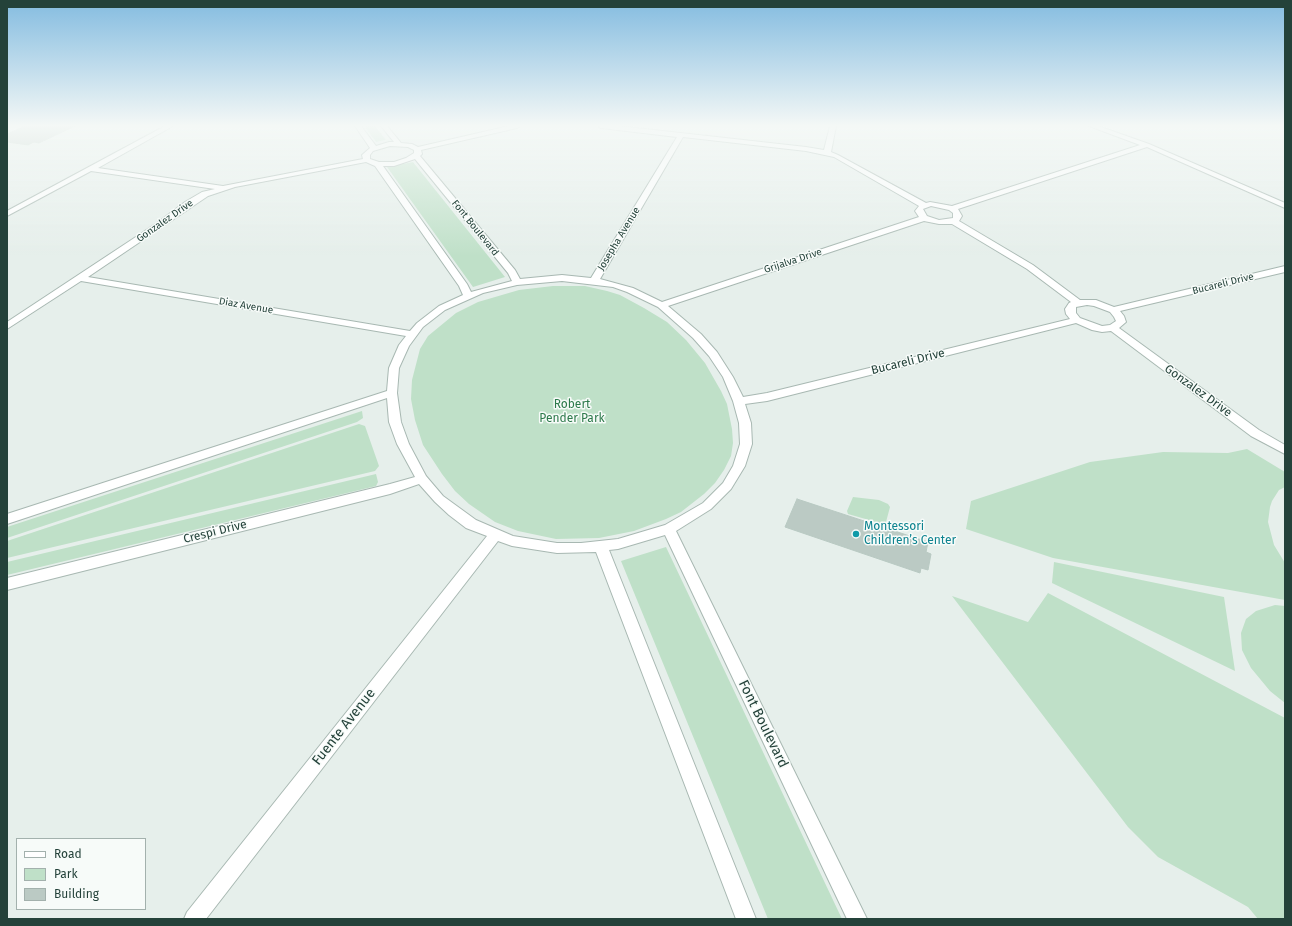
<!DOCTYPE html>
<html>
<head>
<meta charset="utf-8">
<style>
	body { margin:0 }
	#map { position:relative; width:1292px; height:926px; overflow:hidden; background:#e6efeb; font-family:"Fira Sans",sans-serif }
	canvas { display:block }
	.frame { position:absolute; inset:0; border:8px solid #24423a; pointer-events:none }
	.legend { position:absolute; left:16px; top:838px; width:130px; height:72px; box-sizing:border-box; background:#f7fbf9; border:1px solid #a3b1ad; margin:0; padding:5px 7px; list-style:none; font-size:12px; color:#24423a }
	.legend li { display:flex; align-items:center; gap:8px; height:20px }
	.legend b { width:20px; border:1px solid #a3b1ad }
</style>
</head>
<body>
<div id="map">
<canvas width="1292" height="926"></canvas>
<div class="frame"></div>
<ul class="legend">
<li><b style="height:5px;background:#fff"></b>Road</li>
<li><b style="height:11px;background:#bfe0c8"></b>Park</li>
<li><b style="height:11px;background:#bbcac4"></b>Building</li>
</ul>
</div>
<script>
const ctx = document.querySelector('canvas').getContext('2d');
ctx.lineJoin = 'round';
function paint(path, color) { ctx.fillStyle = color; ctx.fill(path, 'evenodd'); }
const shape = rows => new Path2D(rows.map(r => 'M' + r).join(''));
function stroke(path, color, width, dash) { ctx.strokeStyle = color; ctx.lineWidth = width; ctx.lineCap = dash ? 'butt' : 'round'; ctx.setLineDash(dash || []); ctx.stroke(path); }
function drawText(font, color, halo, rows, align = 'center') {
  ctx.font = font + ' "Fira Sans",sans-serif'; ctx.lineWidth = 3; ctx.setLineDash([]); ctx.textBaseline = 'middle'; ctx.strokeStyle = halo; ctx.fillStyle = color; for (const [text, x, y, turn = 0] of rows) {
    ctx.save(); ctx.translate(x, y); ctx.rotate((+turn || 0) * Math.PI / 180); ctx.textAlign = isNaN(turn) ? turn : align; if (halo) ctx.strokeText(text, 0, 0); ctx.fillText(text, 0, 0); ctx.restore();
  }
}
const green = shape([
	[364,126,375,126,386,140,376,142],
	[413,162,505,277,473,287,387,167],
	[553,286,585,286,607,291,620,295,644,308,667,322,686,340,705,363,721,391,727,404,732,429,733,443,731,456,724,470,715,483,704,494,681,512,666,519,634,531,599,538,556,539,518,531,495,522,469,504,455,491,442,474,423,445,415,420,411,399,412,380,420,349,428,336,456,313,478,302,519,290],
	[362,411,363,418,357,422,7,538,7,527],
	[359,424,365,426,379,466,375,471,7,558,7,541],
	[1247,449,1285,472,1285,487,1279,490,1272,501,1270,507,1268,522,1274,545,1285,563,1285,600,1053,558,966,529,971,501,1090,462,1163,452,1228,453],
	[376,474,378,482,376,486,7,575,7,562],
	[853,497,879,500,888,504,890,507,886,522,883,524,848,514,847,511],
	[666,547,842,919,768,919,621,561],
	[1054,562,1224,597,1235,671,1052,583],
	[1048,593,1285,718,1285,919,1258,919,1248,907,1158,857,1128,827,952,596,1028,622],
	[1275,605,1285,606,1285,703,1270,691,1251,668,1242,650,1241,633,1246,619,1256,611]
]);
const building = shape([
	[25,126,75,126,39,143,34,142,28,145,7,142,7,134,25,126],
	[797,499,928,542,926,552,931,554,928,570,921,568,920,573,785,527,797,499]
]);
const minor = shape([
	[165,126,173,126,98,168,223,186,363,159,362,155,370,148,355,126,361,126,376,146,389,142,394,142,381,126,387,126,401,143,412,144,418,147,509,126,520,126,517,128,421,150,422,154,420,156,515,270,520,279,562,275,591,278,677,137,601,128,598,126,618,126,806,147,824,150,830,126,836,126,831,152,838,155,926,203,930,202,952,206,1140,145,1089,126,1098,126,1149,144,1285,203,1285,208,1147,147,958,209,962,216,959,221,1033,265,1080,300,1096,300,1114,307,1285,266,1285,272,1120,311,1124,316,1126,322,1119,328,1259,430,1285,445,1285,454,1251,436,1111,331,1102,332,1092,330,1076,323,767,401,745,404,751,423,752,444,745,466,731,489,711,509,676,531,867,919,847,919,665,535,618,549,609,550,756,919,736,919,596,552,557,553,512,546,498,541,206,919,184,919,187,912,487,536,466,528,449,515,435,502,419,484,390,494,7,590,7,578,390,484,415,477,397,444,389,422,387,398,7,524,7,514,387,391,389,368,399,345,406,336,81,281,7,329,7,322,157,223,185,202,202,192,215,189,91,171,7,216,7,211,165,126],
	[683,137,806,151,834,157,919,206,915,211,919,217,662,302,633,288,600,279,683,137],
	[390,146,408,147,414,150,414,153,406,158,394,162,379,162,370,159,370,155,373,151,390,146],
	[415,159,508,273,512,281,471,292,467,284,383,166,394,166,415,159],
	[366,162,375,166,459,286,463,295,439,306,417,323,410,331,88,277,208,196,235,187,366,162],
	[931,206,949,210,953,213,953,218,939,220,927,216,923,209,931,206],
	[924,221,939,224,952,224,1027,269,1071,302,1069,303,1065,309,1066,314,1070,319,767,393,743,397,733,377,717,352,701,334,668,306,924,221],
	[562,281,613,287,627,292,658,307,693,338,709,356,723,377,733,401,739,423,740,444,733,466,723,483,703,503,665,525,618,539,581,543,557,543,513,536,476,520,443,496,426,476,409,444,401,422,397,393,399,368,409,346,423,327,445,310,483,293,517,285,562,281],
	[1087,305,1094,306,1110,312,1114,317,1116,321,1110,325,1102,326,1080,318,1076,313,1076,307,1087,305]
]);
const markers = [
	[856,534,4,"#0f9aa8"]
];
const farStreetnames = [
	["Gonzalez Drive",165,221,-35],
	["Font Boulevard",475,228,51],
	["Josepha Avenue",619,239,-59],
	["Grijalva Drive",793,261,-18],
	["Bucareli Drive",1223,284,-14],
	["Diaz Avenue",246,306,10]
];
const streetNames = [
	["Bucareli Drive",908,362,-14],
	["Gonzalez Drive",1198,391,36],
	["Crespi Drive",215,532,-14]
];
const parkNames = [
	["Robert",572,405],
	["Pender Park",572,419]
];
const cultureNames = [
	["Montessori",864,527],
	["Children’s Center",864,541]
];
const nearStreetnames = [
	["Font Boulevard",763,724,64],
	["Fuente Avenue",344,727,-52]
];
paint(green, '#bfe0c8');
paint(building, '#bbcac4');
stroke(building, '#b8c9c2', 1);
stroke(minor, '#a8b8b2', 2);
paint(minor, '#fff');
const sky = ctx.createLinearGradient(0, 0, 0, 256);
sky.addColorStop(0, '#84bce0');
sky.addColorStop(0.49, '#f4f8f6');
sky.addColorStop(1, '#f4f8f600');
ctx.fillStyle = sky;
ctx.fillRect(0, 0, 1292, 256);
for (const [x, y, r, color] of markers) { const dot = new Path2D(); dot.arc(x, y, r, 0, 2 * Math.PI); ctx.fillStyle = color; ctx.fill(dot); stroke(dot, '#f7fbf9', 1.5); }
drawText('10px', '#24423a', '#f7fbf9', farStreetnames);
drawText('12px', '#24423a', '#f7fbf9', streetNames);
drawText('12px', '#2d7a4b', '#f7fbf9', parkNames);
drawText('12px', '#0d838f', '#f7fbf9', cultureNames, 'left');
drawText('14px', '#24423a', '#f7fbf9', nearStreetnames);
</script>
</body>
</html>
